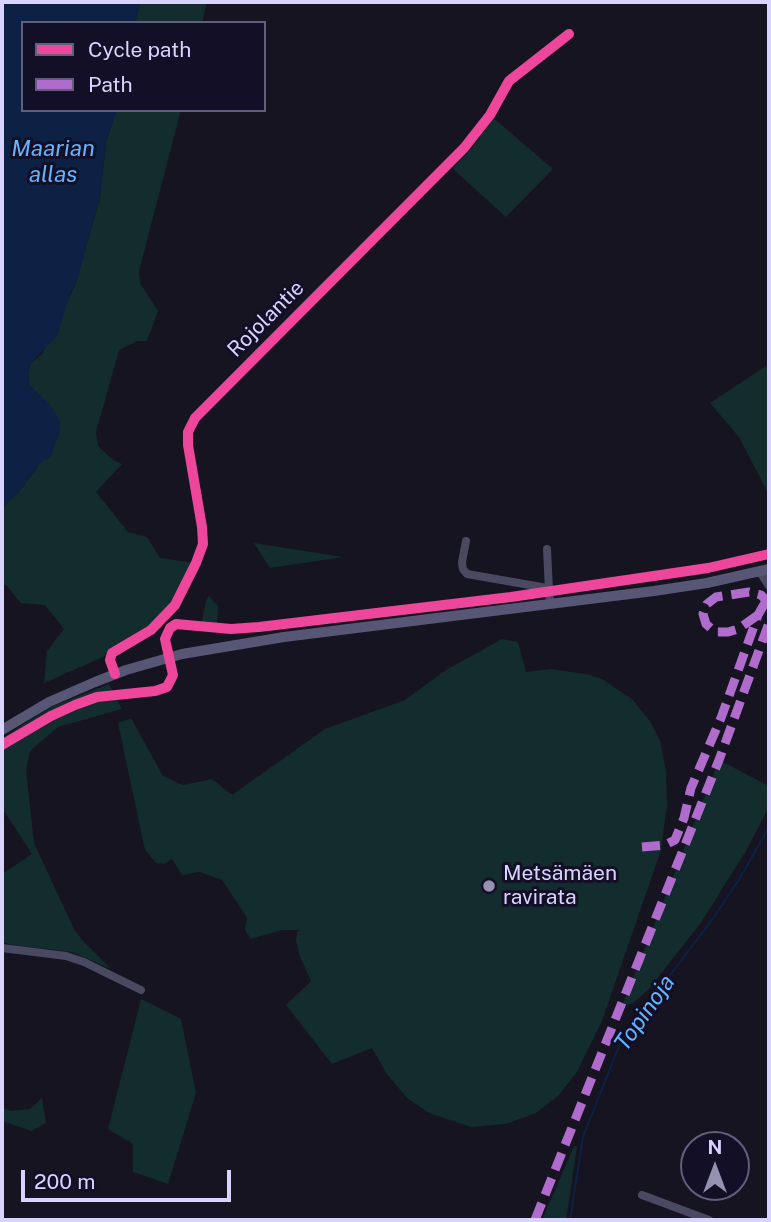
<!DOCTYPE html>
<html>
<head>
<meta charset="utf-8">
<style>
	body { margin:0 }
	#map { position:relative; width:771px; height:1222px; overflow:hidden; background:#161421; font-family:"Public Sans",sans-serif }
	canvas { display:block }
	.frame { position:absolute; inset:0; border:4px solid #d9d4ff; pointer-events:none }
	.legend { position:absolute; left:21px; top:21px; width:245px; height:91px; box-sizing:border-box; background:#130f26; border:2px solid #625e7d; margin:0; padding:9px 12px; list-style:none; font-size:21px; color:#d9d4ff }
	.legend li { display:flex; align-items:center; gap:14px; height:35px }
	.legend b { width:35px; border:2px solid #625e7d }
	.north { position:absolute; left:680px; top:1131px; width:70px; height:70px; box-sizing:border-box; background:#130f26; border:2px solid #625e7d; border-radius:50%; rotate:0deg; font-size:19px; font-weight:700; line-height:28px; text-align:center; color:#d9d4ff }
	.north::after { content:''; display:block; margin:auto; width:24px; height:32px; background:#9591b1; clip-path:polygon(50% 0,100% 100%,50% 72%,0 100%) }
	.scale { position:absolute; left:21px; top:1170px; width:210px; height:32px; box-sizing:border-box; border:4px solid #d9d4ff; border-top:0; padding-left:9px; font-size:21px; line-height:24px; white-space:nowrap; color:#d9d4ff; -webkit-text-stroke:5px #130f26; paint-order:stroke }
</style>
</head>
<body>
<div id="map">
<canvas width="771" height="1222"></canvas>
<div class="frame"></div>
<ul class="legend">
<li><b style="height:9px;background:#ed469a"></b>Cycle path</li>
<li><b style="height:9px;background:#b06ccc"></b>Path</li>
</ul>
<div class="north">N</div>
<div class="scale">200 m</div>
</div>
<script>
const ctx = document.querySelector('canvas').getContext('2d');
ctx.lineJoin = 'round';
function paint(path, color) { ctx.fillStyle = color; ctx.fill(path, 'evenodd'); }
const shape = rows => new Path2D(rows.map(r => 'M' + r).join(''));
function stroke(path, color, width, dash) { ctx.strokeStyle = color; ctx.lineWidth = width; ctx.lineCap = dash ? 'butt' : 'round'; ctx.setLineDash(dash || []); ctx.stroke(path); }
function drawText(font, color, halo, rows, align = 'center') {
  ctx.font = font + ' "Public Sans",sans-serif'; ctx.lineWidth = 6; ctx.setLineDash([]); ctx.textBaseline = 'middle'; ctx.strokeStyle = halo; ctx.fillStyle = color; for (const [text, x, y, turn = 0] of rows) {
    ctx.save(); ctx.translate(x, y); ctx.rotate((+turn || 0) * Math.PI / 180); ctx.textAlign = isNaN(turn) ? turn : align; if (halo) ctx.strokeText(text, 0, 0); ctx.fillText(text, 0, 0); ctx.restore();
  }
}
const green = shape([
	[140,2,207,2,202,23,135,23],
	[116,110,181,110,139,271,140,283,158,311,147,341,137,341,119,350,96,432,98,446,113,460,122,464,96,492,128,532,147,537,160,558,196,563,175,605,151,630,112,653,44,683,47,651,64,629,45,605,21,603,6,585,2,585,2,508,18,493,42,461,50,405,29,385,28,373,31,363,42,354,76,283,100,197,106,143],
	[490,115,553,169,506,217,453,169,477,142],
	[769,364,769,495,739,437,710,403],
	[254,543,343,557,270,568],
	[209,596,218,606,217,628,201,626,206,601],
	[502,639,518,642,526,672,550,669,586,674,602,679,632,699,650,721,660,741,666,771,667,805,661,850,602,1021,577,1072,558,1096,536,1113,506,1124,471,1127,429,1113,407,1098,387,1074,372,1048,332,1064,286,1005,311,981,300,957,296,941,297,932,301,930,282,930,251,939,245,930,247,918,222,880,200,872,182,875,172,859,164,864,156,863,145,850,118,723,131,718,163,776,183,785,212,779,232,795,325,729,405,700,446,670],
	[109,684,122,709,58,727,30,751,26,770,34,843,74,929,82,940,111,969,72,952,13,945,2,942,2,874,32,854,2,808,2,738,53,706],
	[719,760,769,786,769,807,746,851,700,924,648,990,633,1003,622,1006],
	[141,999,181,1019,196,1093,168,1184,133,1172,133,1144,108,1129],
	[42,1098,46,1123,32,1131,2,1121,2,1108,11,1111,30,1109],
	[574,1146,577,1147,566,1220,542,1220]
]);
const water = shape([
	[2,2,140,2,135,23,23,23,23,110,116,110,106,143,100,197,76,283,70,294,57,336,31,363,28,373,29,385,50,405,59,419,60,431,50,458,42,461,18,493,2,508]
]);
const stream = shape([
	[570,1220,583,1137,619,1046,632,1025,712,920,740,878,769,827]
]);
const minor = shape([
	[466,541,462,562,463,569,467,574,547,588,551,603],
	[547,549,549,590],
	[760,572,769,586],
	[115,674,110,660,112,653,151,630,175,605,196,563,203,544,202,527,188,445,188,432,195,418,464,148,490,115,509,81,569,34],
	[2,948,66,956,84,962,141,990],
	[642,1195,709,1220]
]);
const secondary = shape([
	[2,730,49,702,95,682,126,670,182,654,284,637,654,591,707,583,769,569]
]);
const quiet = shape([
	[758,615,738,629,728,632,715,632,706,624,703,614,707,604,716,597,749,592,761,595,769,603],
	[642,847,665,845,675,840,684,818,691,788,721,718,758,615,766,601],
	[535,1220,719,760,769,623]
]);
const cycleway = shape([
	[115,674,110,660,112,653,151,630,175,605,196,563,203,544,202,527,188,445,188,432,195,418,464,148,490,115,509,81,569,34],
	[2,745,51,716,75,705,97,697,155,691,167,687,173,675,165,639,170,628,176,624,231,629,259,627,511,597,708,568,769,554]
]);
const markers = [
	[489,886,7,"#9591b1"]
];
const streetNames = [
	["Rojolantie",266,319,-45]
];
const poiNames = [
	["Metsämäen",503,874],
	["ravirata",503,898]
];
const waterNames = [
	["Maarian",53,149],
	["allas",53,175],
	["Topinoja",645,1013,-55]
];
paint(green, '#132c2d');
paint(water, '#0d2144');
stroke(stream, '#0d2144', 2);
stroke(minor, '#4a4962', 8);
stroke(secondary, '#575674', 10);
stroke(quiet, '#b06ccc', 9, [18, 9]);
stroke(cycleway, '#ed469a', 10);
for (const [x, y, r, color] of markers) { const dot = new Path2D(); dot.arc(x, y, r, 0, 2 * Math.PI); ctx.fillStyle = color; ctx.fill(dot); stroke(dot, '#130f26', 2.5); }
drawText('21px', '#d9d4ff', '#130f26', streetNames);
drawText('21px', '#d9d4ff', '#130f26', poiNames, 'left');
drawText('italic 23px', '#62b6ff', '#130f26', waterNames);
</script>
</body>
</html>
